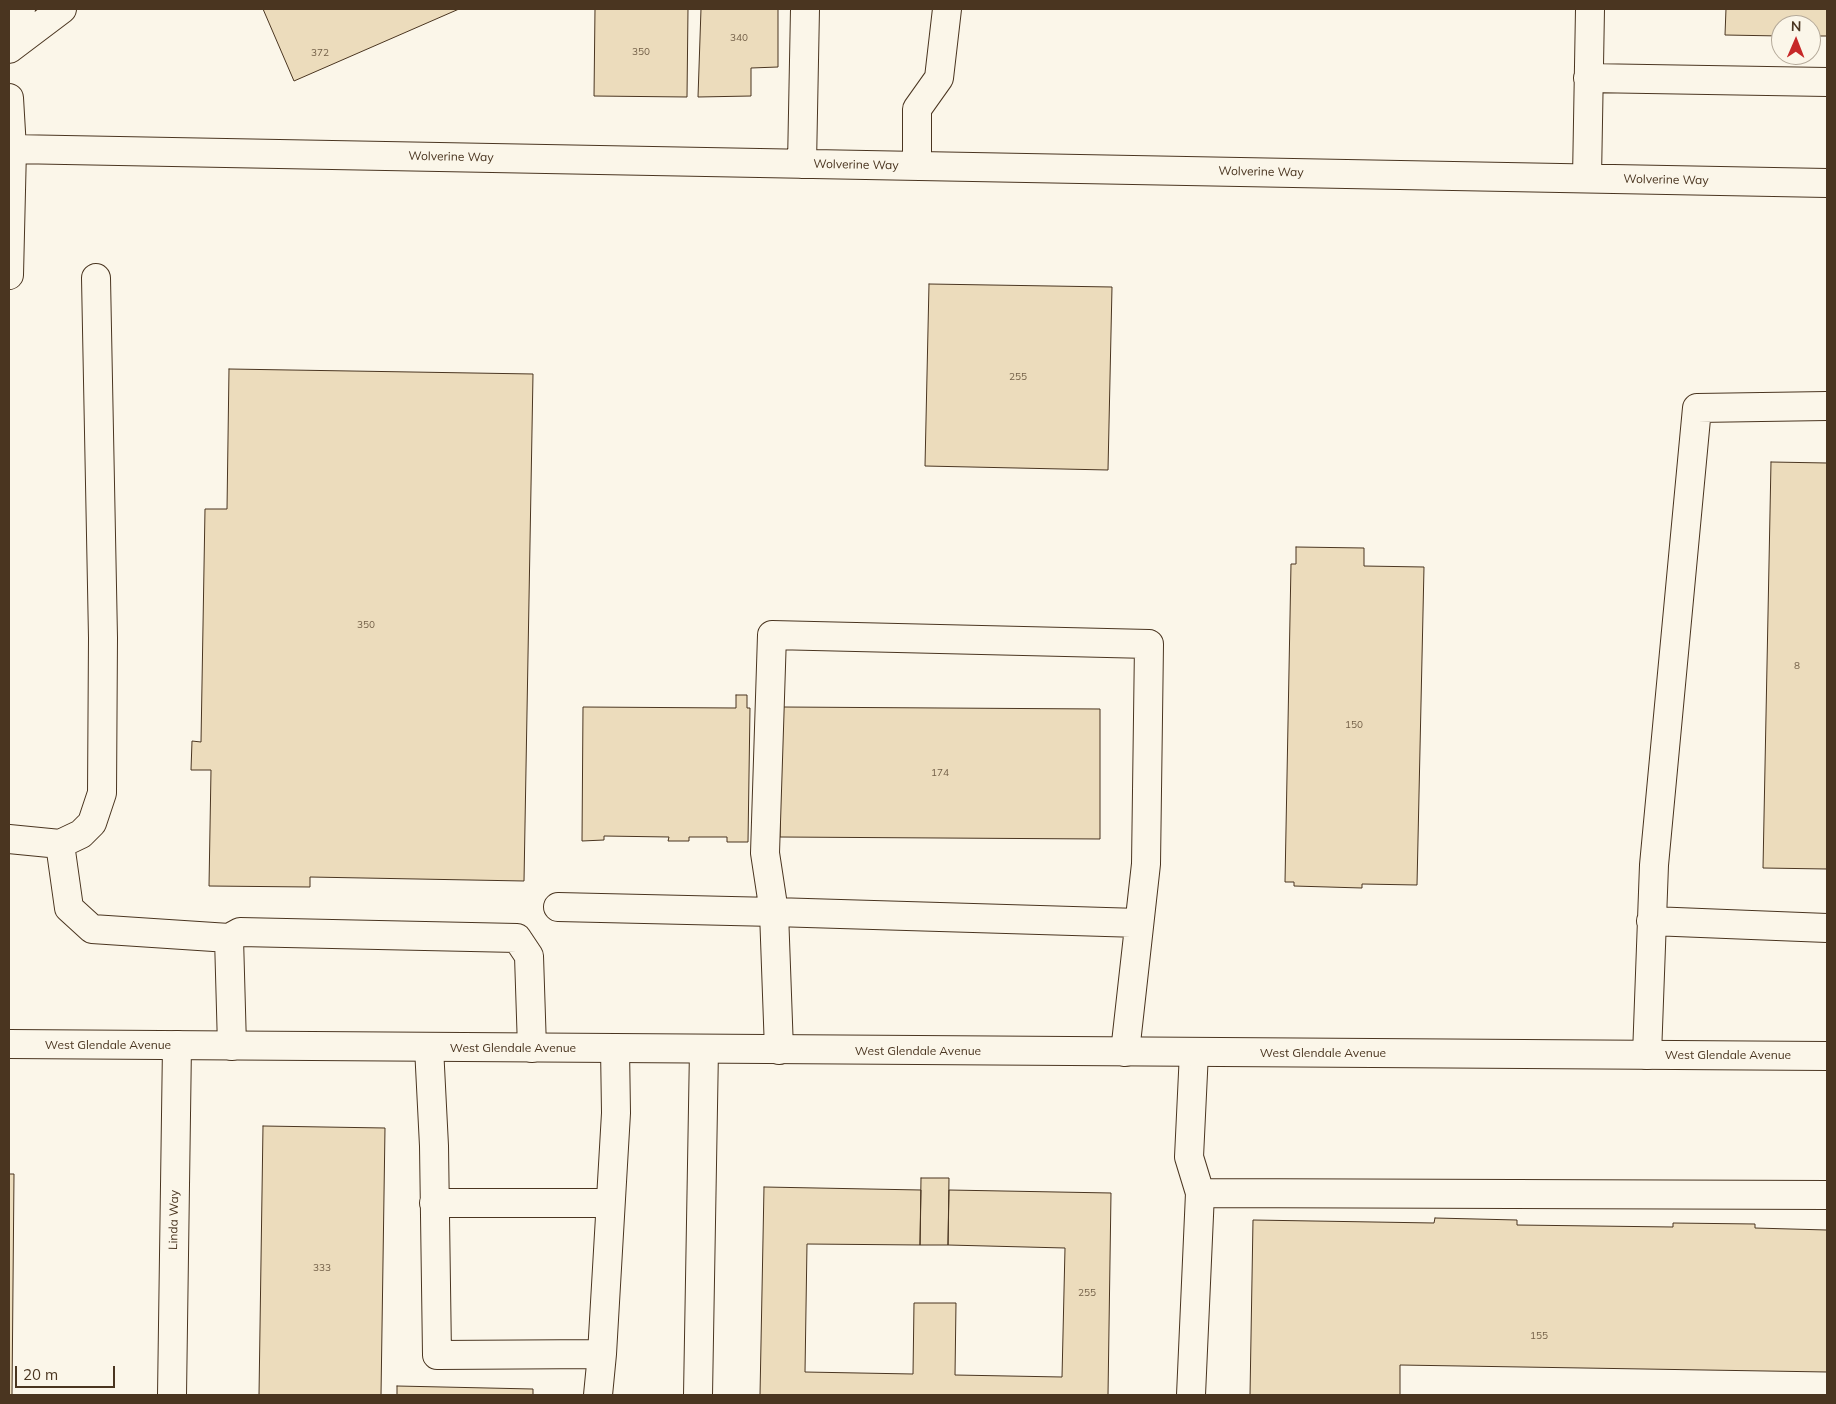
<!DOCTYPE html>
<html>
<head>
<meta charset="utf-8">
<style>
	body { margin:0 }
	#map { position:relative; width:1836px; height:1404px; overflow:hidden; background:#fbf6e9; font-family:Mulish,sans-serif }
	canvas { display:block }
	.frame { position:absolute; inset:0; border:10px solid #4a3520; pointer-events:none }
	.north { position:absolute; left:1771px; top:15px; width:50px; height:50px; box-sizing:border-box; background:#fbf6e9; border:1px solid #b4a999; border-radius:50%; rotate:1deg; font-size:14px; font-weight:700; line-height:20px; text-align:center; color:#4a3520 }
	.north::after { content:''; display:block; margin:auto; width:18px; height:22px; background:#c62828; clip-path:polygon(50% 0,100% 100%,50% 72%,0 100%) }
	.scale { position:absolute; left:15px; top:1366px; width:100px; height:22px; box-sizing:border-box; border:2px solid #4a3520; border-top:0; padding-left:6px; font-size:15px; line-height:18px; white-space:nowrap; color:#4a3520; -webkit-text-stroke:4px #fbf6e9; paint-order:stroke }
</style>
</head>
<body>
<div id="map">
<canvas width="1836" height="1404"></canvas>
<div class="frame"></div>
<div class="north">N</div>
<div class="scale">20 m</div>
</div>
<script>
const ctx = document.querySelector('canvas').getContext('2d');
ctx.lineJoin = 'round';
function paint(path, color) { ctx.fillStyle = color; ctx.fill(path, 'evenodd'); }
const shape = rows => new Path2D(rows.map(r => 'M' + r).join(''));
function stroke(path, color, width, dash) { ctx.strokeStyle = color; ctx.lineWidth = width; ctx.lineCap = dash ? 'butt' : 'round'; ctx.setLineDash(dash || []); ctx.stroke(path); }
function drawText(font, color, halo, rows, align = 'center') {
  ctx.font = font + ' Mulish,sans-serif'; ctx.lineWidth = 4; ctx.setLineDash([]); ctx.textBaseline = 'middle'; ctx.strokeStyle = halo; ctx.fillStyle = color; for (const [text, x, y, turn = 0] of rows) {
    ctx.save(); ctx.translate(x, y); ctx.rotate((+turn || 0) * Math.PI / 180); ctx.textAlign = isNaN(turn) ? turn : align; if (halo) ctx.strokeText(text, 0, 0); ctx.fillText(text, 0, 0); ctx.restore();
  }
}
const building = shape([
	[263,9,459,9,294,81,263,9],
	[595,9,688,9,687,97,594,96,595,9],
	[701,9,778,9,778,67,751,68,751,96,698,97,701,9],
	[1726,9,1827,9,1827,36,1811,36,1811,25,1781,25,1781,36,1725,35,1726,9],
	[929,284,1112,287,1108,470,925,466,929,284],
	[229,369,533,374,524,881,310,877,310,887,209,886,211,770,191,770,192,741,201,742,205,509,227,509,229,369],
	[1771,462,1827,463,1827,869,1763,868,1771,462],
	[1296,547,1364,548,1364,566,1424,567,1417,885,1362,884,1362,888,1294,886,1294,882,1285,882,1291,564,1296,564,1296,547],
	[736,695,747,695,747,708,750,708,748,842,727,842,727,837,689,837,689,841,668,841,669,837,604,836,604,840,582,841,583,707,736,708,736,695],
	[781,707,1100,709,1100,839,780,837,781,707],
	[263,1126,385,1128,381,1395,259,1395,263,1126],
	[9,1174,14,1174,12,1395,9,1395,9,1174],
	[921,1178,949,1178,948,1245,920,1245,921,1178],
	[764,1187,921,1190,920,1245,807,1244,805,1372,913,1374,914,1303,956,1303,955,1375,1062,1377,1065,1248,948,1245,949,1190,1111,1193,1108,1395,760,1395,764,1187],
	[1435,1218,1517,1220,1517,1225,1673,1227,1673,1223,1755,1224,1755,1228,1827,1230,1827,1372,1400,1365,1400,1395,1250,1395,1253,1220,1434,1223,1435,1218],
	[397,1386,533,1389,533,1395,397,1395,397,1386]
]);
const minor = shape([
	[9,43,21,9],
	[9,49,62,9],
	[1588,78,1827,82],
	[9,98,12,149],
	[802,164,805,9],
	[917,166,917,109,939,78,947,9],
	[1587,178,1590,9],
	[9,275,12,149,1827,183],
	[9,839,60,844,81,834,92,823,102,793,103,638,96,278],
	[60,844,69,908,92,929,229,938],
	[558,907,774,912,779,1050],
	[1651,921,1827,928],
	[232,1046,229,938,240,932,517,938,529,956,532,1048],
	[429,1047,434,1146,437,1355,602,1354,616,1113,615,1048],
	[1125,1052,1146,864,1149,644,772,635,765,853,774,912,1139,923],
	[1194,1052,1189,1157,1200,1193,1827,1195],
	[1647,1055,1654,865,1697,408,1827,406],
	[434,1203,610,1203],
	[172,1395,177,1045],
	[598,1395,602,1354],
	[698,1395,704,1049],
	[1191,1395,1200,1193]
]);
const major = shape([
	[9,1044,1827,1056]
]);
const numberNames = [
	["340",739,38],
	["350",641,52],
	["372",320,53],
	["255",1018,377],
	["350",366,625],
	["8",1797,666],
	["150",1354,725],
	["174",940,773],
	["333",322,1268],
	["255",1087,1293],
	["155",1539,1336]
];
const streetNames = [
	["Wolverine Way",451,157,1],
	["Wolverine Way",856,165,1],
	["Wolverine Way",1261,172,1],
	["Wolverine Way",1666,180,1],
	["West Glendale Avenue",108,1045],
	["West Glendale Avenue",513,1048],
	["West Glendale Avenue",918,1051],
	["West Glendale Avenue",1323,1053],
	["West Glendale Avenue",1728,1055],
	["Linda Way",174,1220,-89]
];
paint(building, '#ecdcbc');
stroke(building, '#4a3520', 1);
stroke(minor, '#4a3520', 30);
stroke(major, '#4a3520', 30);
stroke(minor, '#fbf6e9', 28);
stroke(major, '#fbf6e9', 28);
drawText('10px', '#725f47', null, numberNames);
drawText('12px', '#4a3520', '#fbf6e9', streetNames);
</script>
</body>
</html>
